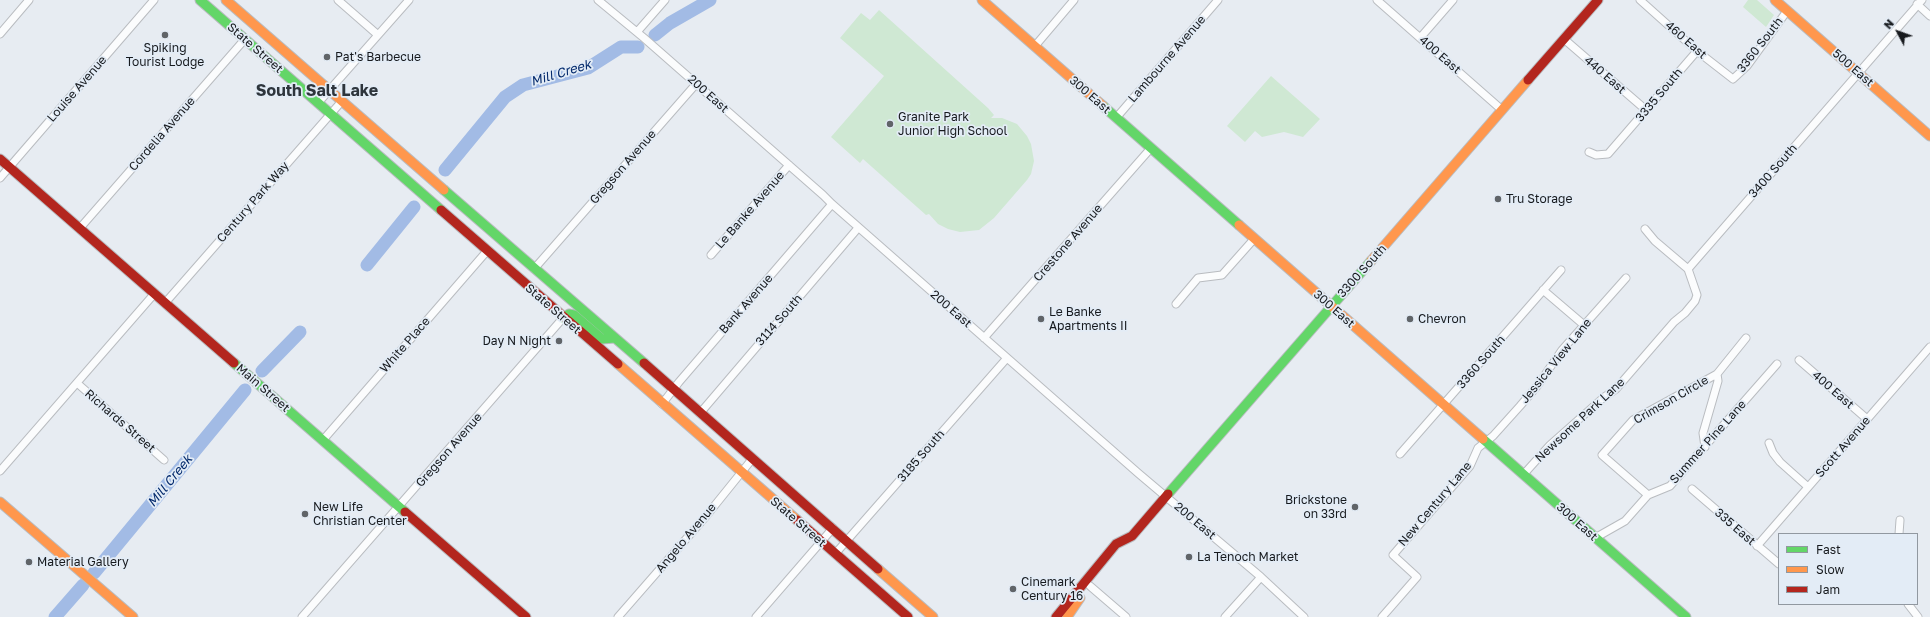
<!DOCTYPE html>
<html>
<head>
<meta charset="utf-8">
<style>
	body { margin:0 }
	#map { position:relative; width:1930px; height:617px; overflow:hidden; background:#e7ecf2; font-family:"Golos Text",sans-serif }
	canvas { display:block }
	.legend { position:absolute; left:1778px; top:533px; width:140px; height:72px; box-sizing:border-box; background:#e3ecf6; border:1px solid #9198a0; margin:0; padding:5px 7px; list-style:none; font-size:12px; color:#171a1e }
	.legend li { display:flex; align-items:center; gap:8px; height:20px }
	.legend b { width:20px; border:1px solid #9198a0 }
	.north { position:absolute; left:1878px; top:12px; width:40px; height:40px; -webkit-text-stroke:3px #e3ecf6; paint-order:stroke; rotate:311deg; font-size:11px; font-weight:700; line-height:16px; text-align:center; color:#171a1e }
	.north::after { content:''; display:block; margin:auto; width:14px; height:18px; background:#171a1e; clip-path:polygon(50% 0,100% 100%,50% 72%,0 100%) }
</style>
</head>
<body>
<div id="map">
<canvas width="1930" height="617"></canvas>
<ul class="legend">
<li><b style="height:5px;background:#63d668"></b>Fast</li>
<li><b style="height:5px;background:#ff974d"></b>Slow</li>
<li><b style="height:5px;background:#b3261e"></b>Jam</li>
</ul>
<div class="north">N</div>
</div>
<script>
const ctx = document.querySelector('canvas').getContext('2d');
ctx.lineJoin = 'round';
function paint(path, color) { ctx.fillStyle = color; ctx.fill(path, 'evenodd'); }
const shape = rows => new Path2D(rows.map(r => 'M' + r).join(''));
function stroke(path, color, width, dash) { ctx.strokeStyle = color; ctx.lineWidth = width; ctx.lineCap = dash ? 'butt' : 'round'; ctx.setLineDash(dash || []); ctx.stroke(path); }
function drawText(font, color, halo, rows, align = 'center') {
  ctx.font = font + ' "Golos Text",sans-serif'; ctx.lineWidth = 3.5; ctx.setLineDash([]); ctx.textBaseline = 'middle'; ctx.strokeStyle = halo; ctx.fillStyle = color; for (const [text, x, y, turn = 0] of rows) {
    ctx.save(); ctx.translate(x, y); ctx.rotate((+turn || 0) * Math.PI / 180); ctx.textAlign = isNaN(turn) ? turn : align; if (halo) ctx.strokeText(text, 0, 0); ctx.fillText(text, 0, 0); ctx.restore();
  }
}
const green = shape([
	[1748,0,1757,0,1774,15,1766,27,1743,7],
	[879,10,988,108,994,115,991,118,1002,118,1017,124,1027,136,1031,144,1034,161,1031,174,1027,180,994,218,979,230,960,232,948,229,938,224,929,214,926,215,863,159,860,163,831,137,884,76,840,38,861,13,870,20],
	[1271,76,1320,119,1303,137,1284,132,1262,137,1255,131,1245,142,1227,126]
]);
const river = shape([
	[655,35,670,23,710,0],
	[445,170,505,97,523,85,588,68,621,47,638,47],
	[367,265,414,207],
	[262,371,300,332],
	[94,573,245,390],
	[55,617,83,585]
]);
const street = shape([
	[338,0,378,35],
	[598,0,644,38,823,195,832,204,1138,473,1261,577,1304,617],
	[1377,0,1502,110],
	[1640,0,1697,51,1733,79,1747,66,1787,11],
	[1917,4,1930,16],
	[637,32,665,0],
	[0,34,29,0],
	[1420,38,1453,0],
	[1564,39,1646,110],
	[1035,46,1074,0],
	[318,103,409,0],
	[1116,118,1218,0],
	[1589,152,1596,155,1608,154,1697,51],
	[0,178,154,0],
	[80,228,245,39],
	[1645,229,1655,241,1688,269],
	[711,255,789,165],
	[534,269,696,84],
	[1688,269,1922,0],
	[1543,290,1584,325],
	[165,303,342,101],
	[1176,304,1198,278,1222,275,1254,239],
	[984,338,1151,148],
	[1799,360,1867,419],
	[77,383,164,460],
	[662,404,679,382,832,204],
	[701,412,858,228],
	[323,440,487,251],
	[1769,443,1773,453,1780,462,1808,487],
	[1705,447,1703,433,1718,381,1717,374],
	[1400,454,1561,270],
	[0,471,155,293],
	[1523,475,1550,445,1603,398,1616,389,1674,322,1685,313,1695,301,1697,295,1688,269],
	[1692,489,1779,564],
	[1648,495,1602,455,1633,420,1717,374,1746,338],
	[1899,534,1900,520],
	[1595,538,1625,521,1648,495,1670,486,1777,364],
	[1757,546,1930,347],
	[835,554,1007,358],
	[1090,586,1126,617],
	[1908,604,1918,617],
	[302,617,563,318],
	[618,617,707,515,753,458],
	[756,617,833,528],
	[1225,617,1261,577],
	[1382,617,1417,577,1393,555,1470,466,1478,448,1493,436,1520,406,1538,385,1562,350,1626,278]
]);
const fast = shape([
	[200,0,441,210],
	[1103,106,1239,225],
	[444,190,644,363],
	[563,318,569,314,574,315,602,339,615,338],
	[234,363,405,512],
	[1483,439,1686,617],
	[1168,494,1371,261]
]);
const slow = shape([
	[226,0,444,190],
	[982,0,1103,106],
	[1775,0,1930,136],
	[1239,225,1483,439],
	[1371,261,1528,80],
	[618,364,797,520],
	[0,502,133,617],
	[878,569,933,617],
	[1067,617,1080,598]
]);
const jam = shape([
	[1528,80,1598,0],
	[0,159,234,363],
	[441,210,618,364],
	[644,363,878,569],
	[405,512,526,617],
	[797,520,908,617],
	[1056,617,1116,544,1132,536,1168,494]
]);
const markers = [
	[165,35,4,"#606468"],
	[327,57,4,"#606468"],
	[890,124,4,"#606468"],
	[1498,199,4,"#606468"],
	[1041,319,4,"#606468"],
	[1410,319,4,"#606468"],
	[559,341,4,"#606468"],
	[1355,507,4,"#606468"],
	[305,514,4,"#606468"],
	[1189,557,4,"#606468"],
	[29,562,4,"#606468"],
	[1013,589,4,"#606468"]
];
const streetNames = [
	["460 East",1686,40,41],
	["3360 South",1760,45,-52],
	["State Street",255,48,41],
	["400 East",1440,55,41],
	["Lambourne Avenue",1167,59,-49],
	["500 East",1853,68,41],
	["440 East",1605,75,41],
	["Louise Avenue",77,89,-49],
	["200 East",708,94,42],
	["300 East",1090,95,41],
	["3335 South",1659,95,-50],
	["Cordelia Avenue",162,134,-49],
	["Gregson Avenue",623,167,-49],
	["3400 South",1773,171,-49],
	["Century Park Way",253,202,-49],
	["Le Banke Avenue",750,210,-49],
	["Crestone Avenue",1068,243,-49],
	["3300 South",1362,271,-48],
	["Bank Avenue",746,304,-49],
	["State Street",553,309,41],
	["200 East",951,309,41],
	["300 East",1334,309,41],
	["3114 South",779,320,-49],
	["White Place",405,345,-49],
	["Jessica View Lane",1556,361,-51],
	["3360 South",1481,362,-49],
	["Main Street",263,388,41],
	["400 East",1833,390,41],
	["Crimson Circle",1671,400,-30],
	["Newsome Park Lane",1580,420,-43],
	["Richards Street",120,421,41],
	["Summer Pine Lane",1708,442,-48],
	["Scott Avenue",1843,447,-49],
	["Gregson Avenue",449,450,-49],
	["3185 South",921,456,-49],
	["New Century Lane",1435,504,-50],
	["200 East",1195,521,40],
	["State Street",798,522,41],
	["300 East",1577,522,42],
	["335 East",1735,527,41],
	["Angelo Avenue",686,538,-50]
];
const poiNames = [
	["Spiking",165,48,"center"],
	["Tourist Lodge",165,62,"center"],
	["Pat's Barbecue",335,57],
	["Granite Park",898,117],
	["Junior High School",898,131],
	["Tru Storage",1506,199],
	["Le Banke",1049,312],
	["Apartments II",1049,326],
	["Chevron",1418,319],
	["Day N Night",551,341,"right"],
	["Brickstone",1347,500,"right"],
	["on 33rd",1347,514,"right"],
	["New Life",313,507],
	["Christian Center",313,521],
	["La Tenoch Market",1197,557],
	["Material Gallery",37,562],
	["Cinemark",1021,582],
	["Century 16",1021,596]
];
const waterNames = [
	["Mill Creek",561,73,-17],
	["Mill Creek",170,481,-51]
];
const districtNames = [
	["South Salt Lake",317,91]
];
paint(green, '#cfe8d3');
stroke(river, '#a2bbe5', 13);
stroke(street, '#b9bcc0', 9);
stroke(fast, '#b9bcc0', 11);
stroke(slow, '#b9bcc0', 11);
stroke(jam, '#b9bcc0', 11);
stroke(street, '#fbfcfd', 7);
stroke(fast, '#63d668', 9);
stroke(slow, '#ff974d', 9);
stroke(jam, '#b3261e', 9);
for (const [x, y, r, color] of markers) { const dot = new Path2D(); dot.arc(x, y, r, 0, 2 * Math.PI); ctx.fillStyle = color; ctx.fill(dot); stroke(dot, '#e3ecf6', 1.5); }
drawText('12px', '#171a1e', '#e3ecf6', streetNames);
drawText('12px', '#171a1e', '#e3ecf6', poiNames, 'left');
drawText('italic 13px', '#052b6d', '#e3ecf6', waterNames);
drawText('bold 16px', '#2e353c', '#e3ecf6', districtNames);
</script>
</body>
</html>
